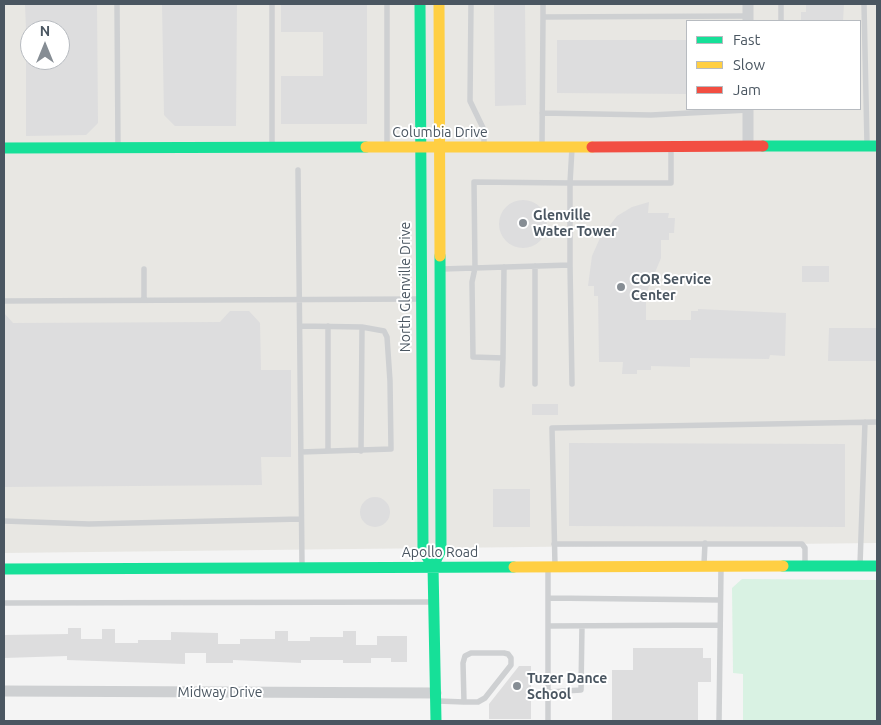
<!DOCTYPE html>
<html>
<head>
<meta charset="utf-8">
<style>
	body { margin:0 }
	#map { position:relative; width:881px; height:725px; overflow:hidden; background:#f4f4f4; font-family:Ubuntu,sans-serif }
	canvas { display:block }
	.frame { position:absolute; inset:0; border:5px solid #4a5661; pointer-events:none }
	.legend { position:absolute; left:686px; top:20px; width:175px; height:90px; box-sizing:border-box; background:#fff; border:1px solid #b7bbc0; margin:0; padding:6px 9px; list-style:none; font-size:15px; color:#4a5661 }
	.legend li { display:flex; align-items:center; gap:10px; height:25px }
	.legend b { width:25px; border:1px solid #b7bbc0 }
	.north { position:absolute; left:20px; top:20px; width:50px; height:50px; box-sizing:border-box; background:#fff; border:1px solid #b7bbc0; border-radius:50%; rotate:0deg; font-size:14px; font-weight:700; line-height:20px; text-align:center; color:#4a5661 }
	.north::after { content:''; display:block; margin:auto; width:18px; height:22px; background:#868d94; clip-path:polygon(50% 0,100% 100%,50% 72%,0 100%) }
</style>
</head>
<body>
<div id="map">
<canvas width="881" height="725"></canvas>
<div class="frame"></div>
<ul class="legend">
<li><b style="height:6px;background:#16e098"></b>Fast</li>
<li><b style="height:6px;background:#ffcf43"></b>Slow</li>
<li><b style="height:6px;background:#f24e42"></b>Jam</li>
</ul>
<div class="north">N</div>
</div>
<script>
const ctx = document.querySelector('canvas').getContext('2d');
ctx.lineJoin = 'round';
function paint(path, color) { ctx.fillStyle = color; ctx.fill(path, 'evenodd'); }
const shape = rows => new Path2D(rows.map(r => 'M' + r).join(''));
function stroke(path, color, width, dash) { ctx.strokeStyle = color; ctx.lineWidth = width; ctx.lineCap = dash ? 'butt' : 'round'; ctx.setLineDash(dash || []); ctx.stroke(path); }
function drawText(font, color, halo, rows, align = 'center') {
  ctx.font = font + ' Ubuntu,sans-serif'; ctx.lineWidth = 4; ctx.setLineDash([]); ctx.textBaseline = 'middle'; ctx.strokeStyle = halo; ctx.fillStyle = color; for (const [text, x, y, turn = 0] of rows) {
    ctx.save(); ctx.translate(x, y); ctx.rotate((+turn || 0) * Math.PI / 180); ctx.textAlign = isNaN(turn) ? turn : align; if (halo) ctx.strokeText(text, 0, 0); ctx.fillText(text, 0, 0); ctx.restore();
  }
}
const commercial = shape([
	[4,4,877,4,877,543,4,553],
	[687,21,860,21,860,109,687,109],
	[30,30,60,30,60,60,30,60]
]);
const green = shape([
	[742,579,877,580,877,721,743,721,743,674,733,673,732,588]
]);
const building = shape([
	[25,4,97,4,98,123,86,135,26,136,26,60,60,60,60,30,26,30],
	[162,4,237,4,236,126,175,126,164,115],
	[281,4,367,4,367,124,281,124,281,76,323,76,323,32,281,32],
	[494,4,525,4,526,105,495,106],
	[806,4,844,4,843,21,801,21,801,12,806,12],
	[557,40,687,40,687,94,557,93],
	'499 224a24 24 0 1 1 48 0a24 24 0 1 1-48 0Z',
	[649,202,648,213,669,213,668,218,675,218,674,233,669,233,669,240,661,240,661,258,646,294,646,320,691,320,691,311,698,311,698,309,786,313,785,356,770,355,769,359,690,358,690,367,651,366,651,370,637,370,637,374,622,374,623,362,599,362,598,296,594,296,594,286,588,286,592,256,600,238,617,216,632,207],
	[802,266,829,266,829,282,802,282],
	[230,311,249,311,260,323,261,370,291,370,291,457,261,457,262,485,4,487,4,313,13,323,220,322],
	[829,328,876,328,876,361,828,361],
	[532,404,558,404,558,415,532,415],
	[569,443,845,444,845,527,569,526],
	[493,489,530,489,530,527,493,527],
	'360 512a15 15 0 1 1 30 0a15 15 0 1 1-30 0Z',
	[68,628,81,628,81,639,102,639,102,629,115,629,115,643,138,643,138,640,171,640,171,632,218,633,218,644,240,644,240,639,275,639,275,631,288,631,288,641,310,641,310,637,343,637,343,631,356,631,356,645,377,645,377,636,407,636,407,662,391,662,391,658,371,658,371,663,343,663,343,660,301,660,301,663,233,660,233,663,206,663,206,653,185,653,185,664,67,660,67,656,4,658,4,635,68,634],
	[633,648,703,648,703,658,711,658,711,682,698,682,698,721,612,721,612,670,633,670],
	[519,666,531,666,531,719,489,719,489,704]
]);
const lane = shape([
	[117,4,118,147],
	[272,4,272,147],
	[387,4,387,145],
	[471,4,470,101,484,130,484,146],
	[543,4,543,17],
	[864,4,867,144],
	[781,21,781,4],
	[542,113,651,115,748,110],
	[542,144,543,17,748,16],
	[298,170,302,565],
	[570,265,570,183,671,183,671,148],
	[535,266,535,384],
	[144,269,144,300],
	[442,269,570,265,572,384],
	[4,301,420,299],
	[300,326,362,327,384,331,387,337,390,381,391,449,301,452],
	[503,358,504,267],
	[502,385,503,358,473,357,472,282,475,268,474,182,570,183,572,148],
	[328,451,328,326],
	[361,451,362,327],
	[4,521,89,524,301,519],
	[554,544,802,544,805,548,805,564],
	[704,564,705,543],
	[860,565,865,422],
	[555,566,552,428,877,422],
	[548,598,720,600],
	[4,603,432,602],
	[548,626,720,625],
	[471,653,504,653,508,654,511,658,511,665,485,698,478,702,464,702,463,663,465,656,471,653],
	[548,692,581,690,582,626],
	[438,701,464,702],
	[548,721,548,569],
	[719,721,721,568]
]);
const street = shape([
	[748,21,748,4],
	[748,145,748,109],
	[4,691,436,693]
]);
const fast = shape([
	[420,4,423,551,433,566],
	[763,146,877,146],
	[4,148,366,147],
	[783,566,877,566],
	[4,569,514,567],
	[436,721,433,566,441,550,440,256]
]);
const slow = shape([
	[439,4,440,256],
	[366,147,592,147],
	[514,567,783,566]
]);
const jam = shape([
	[592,147,763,146]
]);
const markers = [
	[523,223,5,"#868d94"],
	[621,287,5,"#868d94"],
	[517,686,5,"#868d94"]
];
const streetNames = [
	["Columbia Drive",440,132],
	["North Glenville Drive",405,287,-90],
	["Apollo Road",440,552],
	["Midway Drive",220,692]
];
const poiNames = [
	["Glenville",533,215],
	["Water Tower",533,231],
	["COR Service",631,279],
	["Center",631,295],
	["Tuzer Dance",527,678],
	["School",527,694]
];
paint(commercial, '#e8e7e3');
paint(green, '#d9f2e3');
paint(building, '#ddddde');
stroke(lane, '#ced0d2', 5.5);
stroke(street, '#ced0d2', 11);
stroke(fast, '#16e098', 11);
stroke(slow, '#ffcf43', 11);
stroke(jam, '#f24e42', 11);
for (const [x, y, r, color] of markers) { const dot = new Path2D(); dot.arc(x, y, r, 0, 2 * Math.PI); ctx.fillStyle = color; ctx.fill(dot); stroke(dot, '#fff', 2); }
drawText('14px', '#4a5661', '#fff', streetNames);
drawText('bold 14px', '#4a5661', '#fff', poiNames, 'left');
</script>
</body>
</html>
